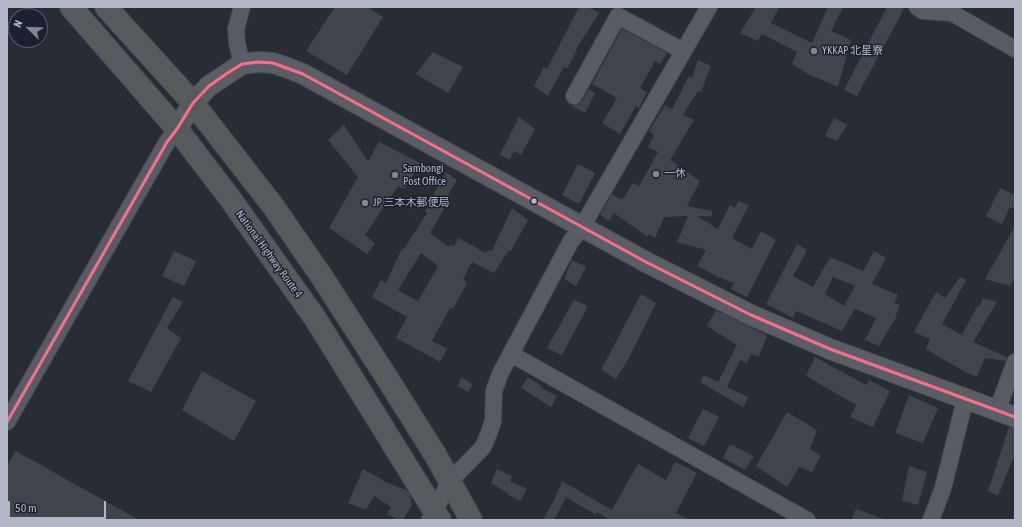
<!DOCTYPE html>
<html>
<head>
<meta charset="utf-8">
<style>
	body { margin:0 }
	#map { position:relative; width:1022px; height:527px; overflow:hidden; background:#282c35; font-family:"Asap Condensed",sans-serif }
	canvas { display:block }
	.frame { position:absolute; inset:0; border:8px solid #b1b7c6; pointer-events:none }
	.north { position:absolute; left:8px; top:8px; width:40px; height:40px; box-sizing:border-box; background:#1c212f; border:1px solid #585d6b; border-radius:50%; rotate:293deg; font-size:11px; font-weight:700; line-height:16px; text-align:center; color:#b1b7c6 }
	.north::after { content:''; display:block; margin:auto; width:14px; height:18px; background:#818693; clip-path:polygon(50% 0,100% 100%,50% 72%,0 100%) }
	.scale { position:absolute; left:8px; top:501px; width:98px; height:18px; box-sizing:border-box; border:2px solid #b1b7c6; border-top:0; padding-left:5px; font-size:12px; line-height:14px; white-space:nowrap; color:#b1b7c6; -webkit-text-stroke:3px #1c212f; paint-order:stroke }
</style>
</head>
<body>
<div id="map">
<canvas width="1022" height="527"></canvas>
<div class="frame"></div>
<div class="north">N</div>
<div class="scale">50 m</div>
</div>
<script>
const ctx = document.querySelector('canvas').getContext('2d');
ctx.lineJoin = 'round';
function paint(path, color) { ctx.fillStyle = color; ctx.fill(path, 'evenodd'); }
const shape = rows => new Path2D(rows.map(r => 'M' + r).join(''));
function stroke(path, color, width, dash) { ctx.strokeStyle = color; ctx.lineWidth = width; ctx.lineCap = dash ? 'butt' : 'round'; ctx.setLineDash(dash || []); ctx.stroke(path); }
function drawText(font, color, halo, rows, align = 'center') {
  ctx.font = font + ' "Asap Condensed","Noto Sans JP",sans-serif'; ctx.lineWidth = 3; ctx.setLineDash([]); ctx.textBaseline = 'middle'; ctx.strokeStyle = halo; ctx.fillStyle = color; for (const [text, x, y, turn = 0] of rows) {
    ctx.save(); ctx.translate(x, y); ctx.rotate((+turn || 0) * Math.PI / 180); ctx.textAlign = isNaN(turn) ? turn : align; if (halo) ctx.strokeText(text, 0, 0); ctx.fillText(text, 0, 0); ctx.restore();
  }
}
const building = shape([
	[335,7,368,7,383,17,347,75,306,51],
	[579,7,588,7,599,13,576,49,577,50,567,69,564,67,548,96,534,86,544,67,547,69],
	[756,7,779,7,771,23,812,43,828,7,843,7,831,31,851,40,838,87,808,74,792,64,797,52,762,34,758,41,740,33],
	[887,7,898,7,904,9,857,96,844,90],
	[622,29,667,53,660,64,655,61,640,88,647,92,639,108,636,106,620,134,602,123,617,98,592,84],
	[433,52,463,67,448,93,416,74],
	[698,60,711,66,701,92,698,91,683,115,694,120,670,160,700,181,687,206,712,211,712,216,697,216,718,229,730,205,735,208,738,201,749,205,732,238,752,249,761,231,776,240,747,297,731,289,734,283,718,277,697,266,706,250,677,242,688,216,664,217,655,238,649,234,648,237,614,213,609,221,600,215,612,194,622,200,633,183,639,186,658,152,648,147,654,135,649,131,665,105,672,109,689,76,692,78],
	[589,89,595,93,585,113,572,106,579,104,582,101],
	[519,117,535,129,521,155,514,151,510,160,500,155],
	[834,118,847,125,837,141,825,136],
	[344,125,368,161,379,142,420,163,405,189,398,186,365,235,375,243,367,254,329,228,358,177,328,140],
	[578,164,595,173,579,204,562,195],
	[446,172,457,180,448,195,451,196,430,233,449,247,451,244,454,246,458,238,486,253,488,250,492,251,512,208,528,220,511,251,509,250,494,273,472,262,463,279,467,283,453,309,450,308,432,341,447,349,440,362,396,338,407,317,372,297,381,280,386,283,402,248,404,249,427,213,425,211,435,196,433,195],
	[421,253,438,266,418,301,398,290],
	[1000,188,1015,195,1015,209,1010,207,1002,224,986,216],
	[1015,226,1015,277,1010,286,985,279],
	[797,244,807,250,793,276,813,287,830,257,863,271,874,251,886,258,872,284,898,295,894,303,900,305,896,315,897,316,879,346,865,340,876,318,855,309,842,331,796,311,793,318,766,304],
	[833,277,855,286,844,306,825,294],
	[174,251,196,261,184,286,162,276],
	[572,260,586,267,576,286,564,279],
	[960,277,966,280,942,324,962,335,978,305,980,306,983,298,997,302,973,342,1007,357,1005,361,985,358,977,377,967,373,926,349,930,339,914,332,936,292,945,298],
	[641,294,656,303,629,358,616,379,601,370],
	[173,297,183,302,167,328,181,338,151,392,128,381],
	[574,300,588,306,562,355,547,348],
	[716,310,767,335,759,357,751,354,747,363,740,360,727,387,748,397,743,407,700,382,704,375,718,382,737,345,707,326],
	[815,357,866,385,869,380,890,391,873,427,850,417,856,405,806,376],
	[202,371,256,401,234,441,182,410],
	[461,377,473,384,468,392,457,386],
	[528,377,542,386,541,388,557,396,551,407,521,388],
	[909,395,938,408,923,443,895,433],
	[703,409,719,417,704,446,688,438],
	[787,412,817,430,810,449,821,456,812,472,799,467,787,487,756,466],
	[1009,427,1015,428,1015,454,998,496,988,491],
	[730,444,754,456,745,470,723,458],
	[16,451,139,520,7,520,7,466],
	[675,462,697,473,676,513,690,520,606,520,607,518,597,512,596,515,566,497,554,520,543,520,552,503,553,503,562,481,612,510,638,464,666,480],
	[909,466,927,472,918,505,902,501],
	[363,469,383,480,383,481,408,491,410,495,412,505,403,520,398,520,387,514,391,507,374,496,366,510,348,503],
	[497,469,512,476,510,481,527,489,520,501,508,495,509,494,491,483],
	[856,509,884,519,884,520,851,520]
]);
const minor = shape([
	[242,7,236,29,237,43,242,64],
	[917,7,923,11,952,13,1015,49],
	[574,96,618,16,683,51],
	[511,354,807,520],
	[997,411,1015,362],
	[7,422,167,142,177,129],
	[430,519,450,481,483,447,489,433,493,421,494,391,500,374,571,241,582,227,709,7],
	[931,520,943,488,965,400]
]);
const major = shape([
	[177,129,193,103,209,86,242,64,258,62,273,63,288,68,303,74,646,262,751,315,830,349,1015,417]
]);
const highway = shape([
	[71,7,177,129,229,197,315,318,440,520],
	[106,7,193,103,273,206,322,277,387,378,436,456,471,520]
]);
const bus1 = shape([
	[7,422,167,142,177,129,193,103,209,86,226,74,242,64,258,62,273,63,303,74,646,262,751,315,830,349,1015,417]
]);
const markers = [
	[814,51,4,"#818693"],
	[656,174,4,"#818693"],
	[395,175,4,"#818693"],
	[534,201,3.5,"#b1b7c6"],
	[365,203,4,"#818693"]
];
const poiNames = [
	["YKKAP 北星寮",822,51],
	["Sambongi",403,169],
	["Post Office",403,182],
	["一休",664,174],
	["JP 三本木郵便局",373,203]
];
const streetNames = [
	["National Highway Route 4",269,254,54]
];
paint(building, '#41444c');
stroke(minor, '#44474e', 18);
stroke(major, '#454952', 22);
stroke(highway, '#454850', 24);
stroke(minor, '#575b63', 16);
stroke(major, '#5a5d64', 20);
stroke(highway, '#575a5d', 22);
stroke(bus1, '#fb6d88', 3);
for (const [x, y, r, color] of markers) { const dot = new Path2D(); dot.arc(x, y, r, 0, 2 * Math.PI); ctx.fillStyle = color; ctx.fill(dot); stroke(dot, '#1c212f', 1.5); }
drawText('11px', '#b1b7c6', '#1c212f', poiNames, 'left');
drawText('11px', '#b1b7c6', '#1c212f', streetNames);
</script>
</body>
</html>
